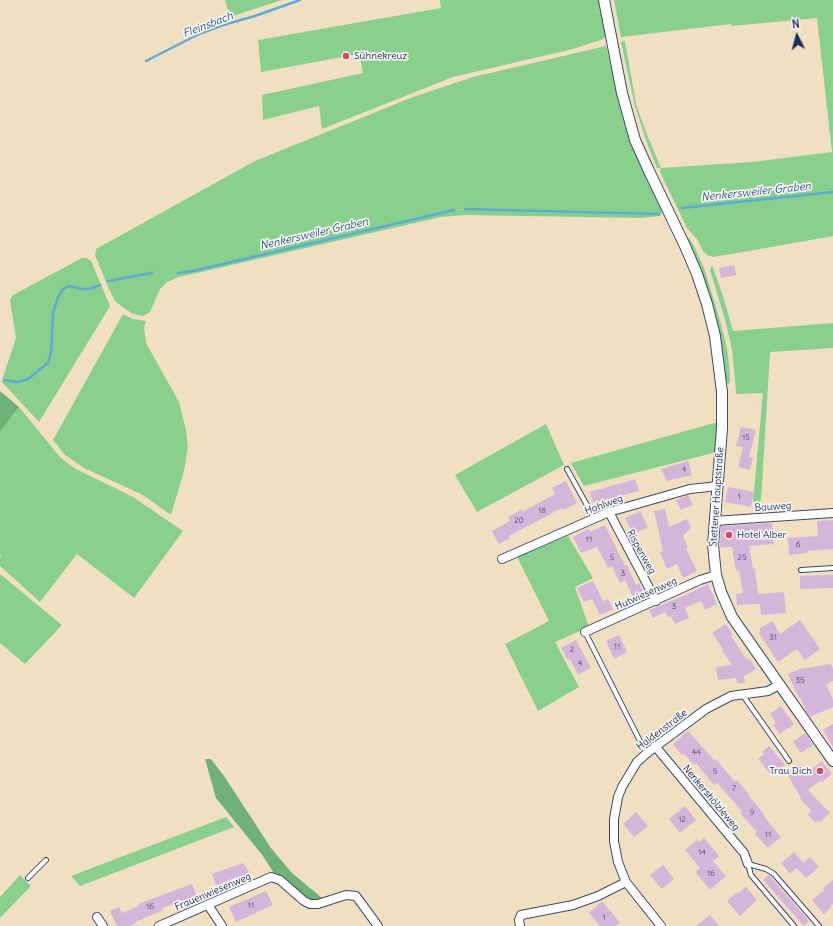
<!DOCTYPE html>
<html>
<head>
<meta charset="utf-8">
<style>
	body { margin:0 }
	#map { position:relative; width:833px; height:926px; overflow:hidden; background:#f1dfc2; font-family:Delius,sans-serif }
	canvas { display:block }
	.north { position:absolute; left:777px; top:16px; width:40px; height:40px; -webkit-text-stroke:3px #f6f6f2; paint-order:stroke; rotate:354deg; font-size:11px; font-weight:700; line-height:16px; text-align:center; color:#1b2f5e }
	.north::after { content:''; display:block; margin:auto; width:14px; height:18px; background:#1b2f5e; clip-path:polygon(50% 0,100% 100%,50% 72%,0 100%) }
</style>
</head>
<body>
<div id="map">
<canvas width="833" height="926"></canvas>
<div class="north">N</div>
</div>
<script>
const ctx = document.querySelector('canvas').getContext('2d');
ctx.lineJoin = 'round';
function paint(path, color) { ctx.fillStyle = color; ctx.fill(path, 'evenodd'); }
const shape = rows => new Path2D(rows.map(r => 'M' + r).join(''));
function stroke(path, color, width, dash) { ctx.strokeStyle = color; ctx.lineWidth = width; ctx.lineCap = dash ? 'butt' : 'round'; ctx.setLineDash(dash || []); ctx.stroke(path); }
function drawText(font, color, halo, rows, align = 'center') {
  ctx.font = font + ' Delius,sans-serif'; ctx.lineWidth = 3.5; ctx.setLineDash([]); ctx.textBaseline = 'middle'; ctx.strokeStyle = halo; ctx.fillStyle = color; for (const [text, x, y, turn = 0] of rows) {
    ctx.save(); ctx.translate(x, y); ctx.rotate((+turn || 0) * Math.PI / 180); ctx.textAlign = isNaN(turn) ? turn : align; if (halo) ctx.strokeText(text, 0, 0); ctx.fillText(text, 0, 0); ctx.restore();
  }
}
const green = shape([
	[225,0,282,0,230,17],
	[440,0,599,0,606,35,603,39,573,49,453,77,322,129,319,106,263,120,262,95,363,73,359,54,261,72,258,40,441,8],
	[614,0,833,0,833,236,749,251,713,257,707,255,703,251,697,239,687,228,660,172,661,168,657,168,647,143,635,106,621,42,625,41,636,104,646,132,661,168,752,162,832,152,817,18,732,26,731,24,621,37],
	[606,46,618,96,663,211,660,216,642,218,466,215,441,217,179,277,167,282,160,289,150,312,143,316,133,314,124,308,115,301,108,287,95,255,96,249,255,161,413,97,473,77],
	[687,238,689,238,693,244,704,268,719,317,727,348,729,364,730,380,729,384,725,383,708,293,701,270],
	[82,258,87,258,91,261,110,306,39,422,2,382,3,377,16,338,10,300,13,295],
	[712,265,723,296,733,331,833,323,833,348,770,352,761,501,753,502,763,393,736,394,735,379,732,350,726,323,710,270],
	[123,314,133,319,146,321,144,328,146,343,179,402,186,430,188,447,184,471,171,515,143,495,84,468,65,455,53,440],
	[19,407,60,457,74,468,133,497,183,531,134,598,77,554,40,602,0,566,0,558,1,556,0,555,0,432],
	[718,422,717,452,584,486,571,463],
	[546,424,564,465,477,512,455,475],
	[568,536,593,578,575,587,589,627,555,642,579,687,538,711,505,644,549,621,517,557],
	[0,574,62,625,25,664,0,643],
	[226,817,234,827,80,886,71,876],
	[20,875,31,886,0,918,0,897]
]);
const forest = shape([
	[0,391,19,407,0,432],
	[205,759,211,759,224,776,271,848,291,872,323,899,311,902,275,875,263,856,216,798]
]);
const stream = shape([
	[146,61,199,34,223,25,255,16,300,0],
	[682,208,833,192],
	[465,209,659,214],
	[178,273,193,271,454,210],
	[108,281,152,273],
	[4,380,18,382,28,379,48,363,51,353,53,313,58,297,63,289,69,286,83,289,90,289,100,285]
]);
const building = shape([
	[734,265,736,275,721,278,719,268],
	[741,427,756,430,749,457,753,458,750,470,738,467,743,447,736,446],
	[688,461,692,475,667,481,661,469],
	[635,479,639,491,593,503,590,492],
	[566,481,577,503,563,510,562,508,509,536,510,538,499,544,492,531,510,521,508,517,521,510,522,512,555,494,552,488],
	[728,487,754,492,751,507,725,502],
	[688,495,693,505,681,510,676,500],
	[665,509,669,527,687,519,691,528,683,536,688,548,686,549,697,571,683,578,677,564,667,569,660,552,663,551,654,511],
	[640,511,648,527,633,534,625,518],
	[833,520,833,549,807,551,807,553,789,555,788,538,818,536,817,521],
	[772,523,774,544,749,546,753,569,755,568,758,594,784,592,786,613,761,615,760,604,737,605,736,594,743,593,739,570,736,571,732,547,720,547,721,526],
	[605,525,625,566,627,565,636,585,639,583,646,597,635,602,625,580,620,583,612,566,608,568,597,547,581,553,573,537,588,529,590,532],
	[833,575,833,588,800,589,800,576],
	[593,581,603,601,608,599,613,609,600,615,592,599,584,602,577,588],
	[708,584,717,604,705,610,701,601,685,608,689,618,675,624,671,616,668,617,665,612,653,618,649,610,688,594],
	[800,620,820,649,805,660,797,649,778,662,759,633,761,632,759,629,772,621,780,634],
	[726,624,733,635,731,636,747,660,749,658,756,669,744,676,745,683,737,683,736,678,718,680,716,667,732,665,722,650,723,649,712,633],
	[619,635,627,652,614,659,606,641],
	[576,640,591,668,578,675,570,659,568,660,561,648],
	[831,664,833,669,833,681,829,682,830,684,826,684,833,700,833,707,810,717,806,711,800,697,799,698,788,674,800,669],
	[781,706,794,724,780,734,773,725,776,723,770,714],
	[833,724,833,747,823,730],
	[688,731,715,761,716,759,735,782,737,780,749,794,748,795,764,814,763,815,781,837,768,848,755,834,757,832,740,813,742,811,717,783,714,785,696,763,694,765,684,754,682,755,673,744],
	[805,733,813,745,801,753,793,742],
	[769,746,785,765,772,776,758,759,764,754,762,752],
	[822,761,832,774,822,782,820,781,808,790,830,813,820,822,818,820,816,823,808,815,811,810,800,799,801,798,786,772,801,764,806,773],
	[685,806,696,820,680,833,669,819],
	[636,812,648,826,634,837,623,824],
	[704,838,719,856,713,861,726,876,710,890,695,872,700,868,685,850,697,840,699,842],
	[794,852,803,863,810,857,819,867,806,878,797,868,790,874,781,863],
	[243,863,250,873,239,880,237,877,216,885,212,874],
	[663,865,674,879,662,889,650,875],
	[769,875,809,921,804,926,763,880],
	[833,880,833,904,830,906,831,907,824,914,812,900,825,890,823,888],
	[192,884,197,897,187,901,186,899,162,908,163,910,135,922,136,923,130,926,117,926,110,911,119,907,122,913,139,906,138,904],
	[746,887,757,900,740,916,727,901,737,892,738,894],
	[266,891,273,905,236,922,229,907],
	[602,901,620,923,616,926,600,926,589,913],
	[710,915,719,926,696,926]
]);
const service = shape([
	[567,469,594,518],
	[801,570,833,568],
	[585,632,642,745,647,753],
	[742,694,789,761],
	[28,878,46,860],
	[794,926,751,875,748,864,766,869,774,874,819,926]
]);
const minor = shape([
	[609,512,656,601],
	[714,521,833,513],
	[502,559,609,512,690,489,718,486],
	[585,632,700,580,716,575],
	[655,746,733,840,744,853,748,864],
	[208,905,222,926],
	[97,917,103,926],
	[159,926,271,877,280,880,304,901,310,904,318,904,346,895,356,896,378,926],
	[520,926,519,920,521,915,573,905,598,896,626,882],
	[661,926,626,882,618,862,614,841,614,819,618,797,622,787,637,762,647,753,706,709,731,696,768,691,779,685]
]);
const tertiary = shape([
	[604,0,622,93,635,140,649,171,685,246,697,274,707,304,715,336,722,392,722,428,713,545,716,575,721,592,732,617,833,761]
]);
const markers = [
	[346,56,4,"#d1495b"],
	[729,535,4,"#d1495b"],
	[820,771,4,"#d1495b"]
];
const numberNames = [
	["15",746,438],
	["4",684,470],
	["1",739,497],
	["18",542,511],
	["20",519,521],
	["11",589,540],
	["6",798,545],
	["5",612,558],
	["25",742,558],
	["3",623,574],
	["3",674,607],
	["31",773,638],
	["11",617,647],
	["2",572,650],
	["4",580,664],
	["35",800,681],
	["44",696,753],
	["5",715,772],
	["7",734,789],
	["9",752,813],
	["12",682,820],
	["11",768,835],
	["14",702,853],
	["16",711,874],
	["11",251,906],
	["16",150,907],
	["1",604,918]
];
const poiNames = [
	["Sühnekreuz",354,56],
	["Hotel Alber",737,535],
	["Trau Dich",812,771,"right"]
];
const streetNames = [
	["Stettener Hauptstraße",717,497,-86],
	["Hohlweg",604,505,-20],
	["Bauweg",773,507,-4],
	["Rispenweg",641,552,61],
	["Hutwiesenweg",646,594,-24],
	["Haldenstraße",662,730,-37],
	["Nenkershölzleweg",711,798,50],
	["Frauenwiesenweg",213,892,-23]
];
const waterNames = [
	["Fleinsbach",208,25,-21],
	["Nenkersweiler Graben",756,192,-6],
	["Nenkersweiler Graben",314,234,-13]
];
paint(green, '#88d08b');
paint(forest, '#6eb277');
stroke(stream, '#5dacd7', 2.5);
paint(building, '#d5b5da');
stroke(service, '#3b496d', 6);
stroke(minor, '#3b496d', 10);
stroke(tertiary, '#3b496d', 12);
stroke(service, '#fff', 4);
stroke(minor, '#fff', 8);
stroke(tertiary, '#fff', 10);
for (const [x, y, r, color] of markers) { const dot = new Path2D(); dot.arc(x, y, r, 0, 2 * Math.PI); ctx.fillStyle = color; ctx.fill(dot); stroke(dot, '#f6f6f2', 1.5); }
drawText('8px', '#4a507d', null, numberNames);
drawText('10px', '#1b2f5e', '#f6f6f2', poiNames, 'left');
drawText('10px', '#1b2f5e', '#f6f6f2', streetNames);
drawText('italic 11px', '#2f5482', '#f6f6f2', waterNames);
</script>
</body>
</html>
